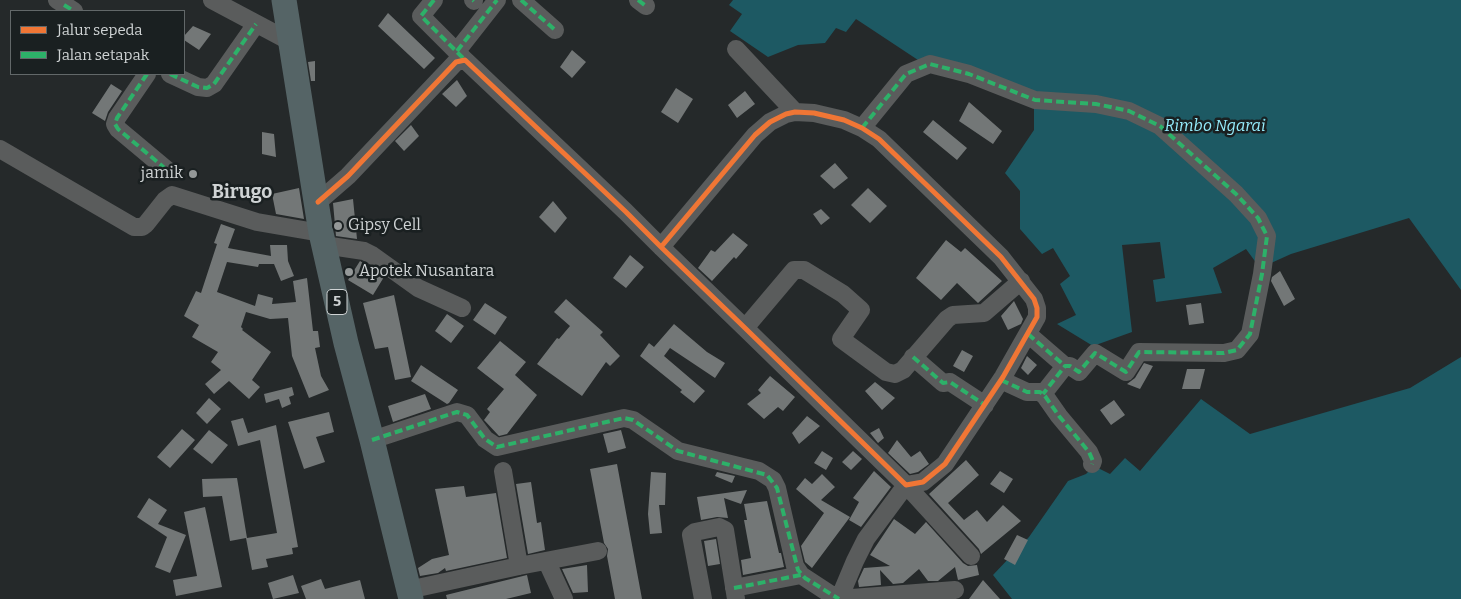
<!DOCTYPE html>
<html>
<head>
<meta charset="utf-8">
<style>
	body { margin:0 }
	#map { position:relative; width:1461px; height:599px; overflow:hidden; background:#25292a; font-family:Bitter,serif }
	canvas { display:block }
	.legend { position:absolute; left:10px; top:10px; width:175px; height:65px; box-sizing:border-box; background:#1a2021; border:1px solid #626869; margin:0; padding:6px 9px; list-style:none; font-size:15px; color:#cfd3d4 }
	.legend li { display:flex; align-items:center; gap:10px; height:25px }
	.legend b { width:25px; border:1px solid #626869 }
</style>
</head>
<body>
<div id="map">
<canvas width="1461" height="599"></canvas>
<ul class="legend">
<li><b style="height:6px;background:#f07635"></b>Jalur sepeda</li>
<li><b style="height:6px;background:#2db169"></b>Jalan setapak</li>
</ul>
</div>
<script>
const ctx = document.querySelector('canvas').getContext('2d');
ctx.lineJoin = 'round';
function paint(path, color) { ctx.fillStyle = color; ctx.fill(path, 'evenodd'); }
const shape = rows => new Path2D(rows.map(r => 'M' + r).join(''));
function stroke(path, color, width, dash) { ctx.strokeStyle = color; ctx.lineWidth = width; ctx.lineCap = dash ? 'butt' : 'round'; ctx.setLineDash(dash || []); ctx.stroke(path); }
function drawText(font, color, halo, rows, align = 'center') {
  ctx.font = font + ' Bitter,serif'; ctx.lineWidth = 5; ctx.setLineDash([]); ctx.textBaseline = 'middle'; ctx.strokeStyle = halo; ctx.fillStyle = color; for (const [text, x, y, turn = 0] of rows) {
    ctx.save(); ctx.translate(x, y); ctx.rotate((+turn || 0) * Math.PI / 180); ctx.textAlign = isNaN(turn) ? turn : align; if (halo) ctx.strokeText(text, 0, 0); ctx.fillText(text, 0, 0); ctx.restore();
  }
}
const forest = shape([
	[733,0,1461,0,1461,290,1409,218,1291,254,1260,268,1246,249,1213,268,1222,293,1156,302,1153,280,1165,278,1160,242,1122,245,1132,332,1093,346,1057,324,1076,315,1060,284,1070,276,1053,248,1042,254,1020,229,1020,191,1005,173,1034,130,1034,103,918,60,856,19,846,32,836,28,825,43,798,45,768,57,730,31,742,14,729,5],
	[1461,357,1461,599,1012,599,993,575,1029,537,1068,481,1086,474,1094,466,1110,474,1125,458,1140,471,1201,399,1250,434,1410,388]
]);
const building = shape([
	[388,13,435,58,424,69,378,26],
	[193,26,211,34,199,50,184,40,184,36],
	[572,50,586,62,572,78,560,67],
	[315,61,315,81,311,81,308,62],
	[457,80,467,96,456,107,442,94],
	[111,84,122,91,108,112,105,121,92,113],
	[676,88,693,99,678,123,661,112],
	[745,91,755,104,737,118,728,105],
	[969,102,1002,131,993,144,959,121],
	[933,120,967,148,957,160,923,132],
	[411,125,419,136,404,151,395,141],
	[262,132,274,134,276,157,262,154],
	[835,163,848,178,834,189,820,176],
	[299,188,304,219,276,214,272,194],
	[868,188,887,206,870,223,851,205],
	[353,199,357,239,336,236,333,203],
	[553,201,567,218,555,233,539,217],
	[821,209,830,218,821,225,813,214],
	[221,224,235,229,228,248,271,256,270,245,287,245,288,261,294,276,281,281,274,264,259,264,258,267,227,262,217,292,255,306,258,294,273,298,272,304,296,302,293,281,307,278,313,331,318,331,320,347,315,348,321,376,329,390,309,398,292,356,288,318,270,319,246,312,241,327,243,329,242,330,271,352,252,380,260,387,249,399,229,381,214,394,205,384,221,370,211,362,218,352,192,337,199,325,184,316,196,291,201,293,217,244,214,243],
	[733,233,748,245,736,259,734,257,712,281,698,268,711,250,715,252],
	[946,240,961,252,965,248,1002,281,978,303,957,283,941,300,916,278],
	[630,255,644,267,626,288,613,278],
	[360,261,384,277,373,295,348,280],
	[1280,271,1295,299,1284,306,1271,281,1272,277],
	[394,295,411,377,395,380,388,347,375,349,363,303],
	[566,299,603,332,600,335,620,356,610,366,606,362,582,396,537,364,557,338,559,339,570,326,554,312],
	[1014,301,1023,319,1021,324,1008,330,1001,316],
	[485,303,507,317,495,335,473,320],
	[1201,303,1204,323,1189,325,1186,305],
	[447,314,464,326,451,343,435,331],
	[674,324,707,352,725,363,715,378,670,348,664,356,705,391,694,403,680,392,682,390,640,356,649,343,654,347],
	[500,341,526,362,515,375,537,395,507,434,499,436,484,420,490,412,487,409,504,389,477,368],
	[962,350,973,356,964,372,953,366],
	[1027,356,1037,365,1028,375,1021,368],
	[1144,363,1153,366,1140,389,1127,384,1135,378],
	[421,365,458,390,449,403,447,404,411,381],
	[1187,369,1205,369,1200,389,1182,389],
	[770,376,795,397,783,411,778,407,764,419,747,404,761,393,758,390],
	[875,382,895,398,882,410,865,391],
	[292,387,294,395,289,397,291,404,282,408,279,399,266,403,264,394],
	[425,394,431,409,393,422,388,406],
	[209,398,221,409,207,424,196,413],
	[1114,400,1125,415,1111,425,1100,410],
	[329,412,334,432,316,437,325,462,304,469,288,422],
	[807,416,820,426,799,444,792,433],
	[243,418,248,433,276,425,298,547,292,548,293,554,266,559,268,567,252,570,246,538,230,541,222,496,203,497,202,479,237,478,247,538,277,533,260,440,238,446,231,421],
	[879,428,884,438,878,443,870,433],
	[182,429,195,440,170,468,157,457],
	[209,430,228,445,212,464,193,449],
	[621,430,626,448,608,453,603,434],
	[897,440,911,457,920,451,929,464,918,472,910,474,888,453],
	[822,451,833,458,826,470,814,463],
	[853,451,862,459,851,470,842,462],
	[966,460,979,475,948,503,964,520,977,510,987,522,1003,505,1021,521,981,554,979,549,929,494],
	[617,464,642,599,615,599,607,556,608,549,604,543,590,469],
	[874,471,891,487,861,527,849,520,859,502,853,498],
	[1000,471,1013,479,1004,493,990,484],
	[651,472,666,473,665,505,659,505,662,533,650,534,648,514],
	[717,472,735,476,732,483,715,476],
	[822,474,835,487,821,500,850,517,812,568,805,562,801,546,824,513,796,489,805,478,812,484],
	[531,482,537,523,541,522,545,550,528,554,516,484],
	[464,486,466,497,496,493,507,558,446,571,445,568,438,573,420,576,418,568,432,559,449,555,435,489],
	[747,490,741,504,724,498,728,518,717,517,701,520,697,497],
	[149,498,167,510,158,524,186,535,170,573,155,567,167,537,137,517],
	[767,501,779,553,781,553,784,567,743,575,741,560,751,558,744,520,747,520,744,504],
	[205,507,222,587,176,596,173,580,197,576,184,512],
	[894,519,915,534,926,522,963,563,968,566,977,565,979,575,958,580,955,567,938,581,928,581,919,569,903,583,893,584,880,570,881,585,859,587,858,581,864,568,890,566,870,555],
	[1017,535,1028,540,1015,565,1004,559],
	[716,539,720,564,708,566,704,541],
	[587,565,588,592,573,593,562,569],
	[293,575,299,593,273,599,268,583],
	[527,575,531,593,506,599,447,599,446,595],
	[321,579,325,589,360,580,365,599,306,599,301,586],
	[983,580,1000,599,969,599]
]);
const minor = shape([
	[57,0,74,11],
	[212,0,291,42],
	[434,0,421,16,465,60],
	[473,0,474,1],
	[521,0,555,30],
	[638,0,646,6],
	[736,49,795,112],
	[457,51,497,0],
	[147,74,117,118,115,124,118,129,167,170],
	[170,74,198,87,207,88,214,84,256,24],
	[862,128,906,74,930,64,969,74,1035,100,1096,104,1129,111,1160,126,1236,194,1258,218,1267,236,1262,274,1250,334,1237,350,1224,353,1139,352,1126,372,1095,353,1079,372,1070,366,1065,366,1043,394],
	[0,149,134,227,142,227,146,224,165,200,172,195,257,222,321,233],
	[318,202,348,176,456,62,465,60,626,212,661,247,745,328,906,485,923,482,945,464,1003,377,1037,317,1037,308,1034,299,1001,257,879,139,862,128,844,120,814,113,795,112,786,114,770,122,755,135,661,247],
	[324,245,364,251,372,255,418,288,462,308],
	[745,328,794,270,804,270,843,294,861,310,841,339,886,372,895,374,903,370,947,319,953,315,984,313,1021,281],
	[1028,334,1065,366],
	[913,357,943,383,950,382,985,405],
	[1001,380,1027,392,1040,392,1045,396,1059,416,1089,452,1093,461,1092,464],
	[372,440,457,412,467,415,485,439,497,447,624,418,633,420,678,451,759,471,773,480,777,488,795,566,801,575,830,594,839,599,955,590],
	[503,471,519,566],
	[547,562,564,599],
	[734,588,801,575],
	[408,590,519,566,598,551],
	[703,599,691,535,695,532,719,527,725,530,736,599],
	[839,599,855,561,866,539,906,485,971,556]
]);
const highway = shape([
	[284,0,321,233,346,343,372,440,411,599]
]);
const quiet = shape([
	[434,0,421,16,465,60],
	[473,0,474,1],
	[521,0,555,30],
	[638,0,646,6],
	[64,5,74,11],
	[457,51,497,0],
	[147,74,117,118,115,124,118,129,167,170],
	[170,74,198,87,207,88,214,84,256,24],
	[862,128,906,74,930,64,969,74,1035,100,1096,104,1129,111,1160,126,1236,194,1258,218,1267,236,1262,274,1250,334,1237,350,1224,353,1139,352,1126,372,1095,353,1079,372,1070,366,1065,366,1043,394],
	[1028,334,1065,366],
	[913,357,943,383,950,382,985,405],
	[1001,380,1027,392,1040,392,1045,396,1059,416,1089,452,1093,461,1092,464],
	[372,440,457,412,467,415,485,439,497,447,624,418,633,420,678,451,767,475,777,488,798,570,805,578,839,599],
	[734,588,801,575]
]);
const cycleway = shape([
	[318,202,348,176,456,62,465,60,626,212,661,247,745,328,906,485,923,482,945,464,1003,377,1037,317,1037,308,1034,299,1001,257,879,139,862,128,844,120,814,113,795,112,786,114,770,122,755,135,661,247]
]);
const markers = [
	[193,174,5,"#949898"],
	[338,226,5,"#949898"],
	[349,272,5,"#949898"]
];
const shields = [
	[337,302,20]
];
const shieldNames = [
	["5",337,302]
];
const parkNames = [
	["Rimbo Ngarai",1215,127]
];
const poiNames = [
	["jamik",183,174,"right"],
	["Gipsy Cell",348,226],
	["Apotek Nusantara",359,272]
];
const quarterNames = [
	["Birugo",242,193]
];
paint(forest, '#1d5963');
paint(building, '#737777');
stroke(minor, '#5a5c5c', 18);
stroke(highway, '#556466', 25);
stroke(quiet, '#2db169', 4, [8, 4]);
stroke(cycleway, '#f07635', 5);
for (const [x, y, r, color] of markers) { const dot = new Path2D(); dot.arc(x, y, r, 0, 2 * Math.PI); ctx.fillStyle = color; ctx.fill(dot); stroke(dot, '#1a2021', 2); }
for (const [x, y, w] of shields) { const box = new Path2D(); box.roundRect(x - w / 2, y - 12.5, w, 25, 4); ctx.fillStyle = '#1a2021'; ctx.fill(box); stroke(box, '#cfd3d4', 1); }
drawText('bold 15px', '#cfd3d4', null, shieldNames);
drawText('italic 16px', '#95ecfc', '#1a2021', parkNames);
drawText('16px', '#cfd3d4', '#1a2021', poiNames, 'left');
drawText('bold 19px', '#cfd3d4', '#1a2021', quarterNames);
</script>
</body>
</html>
